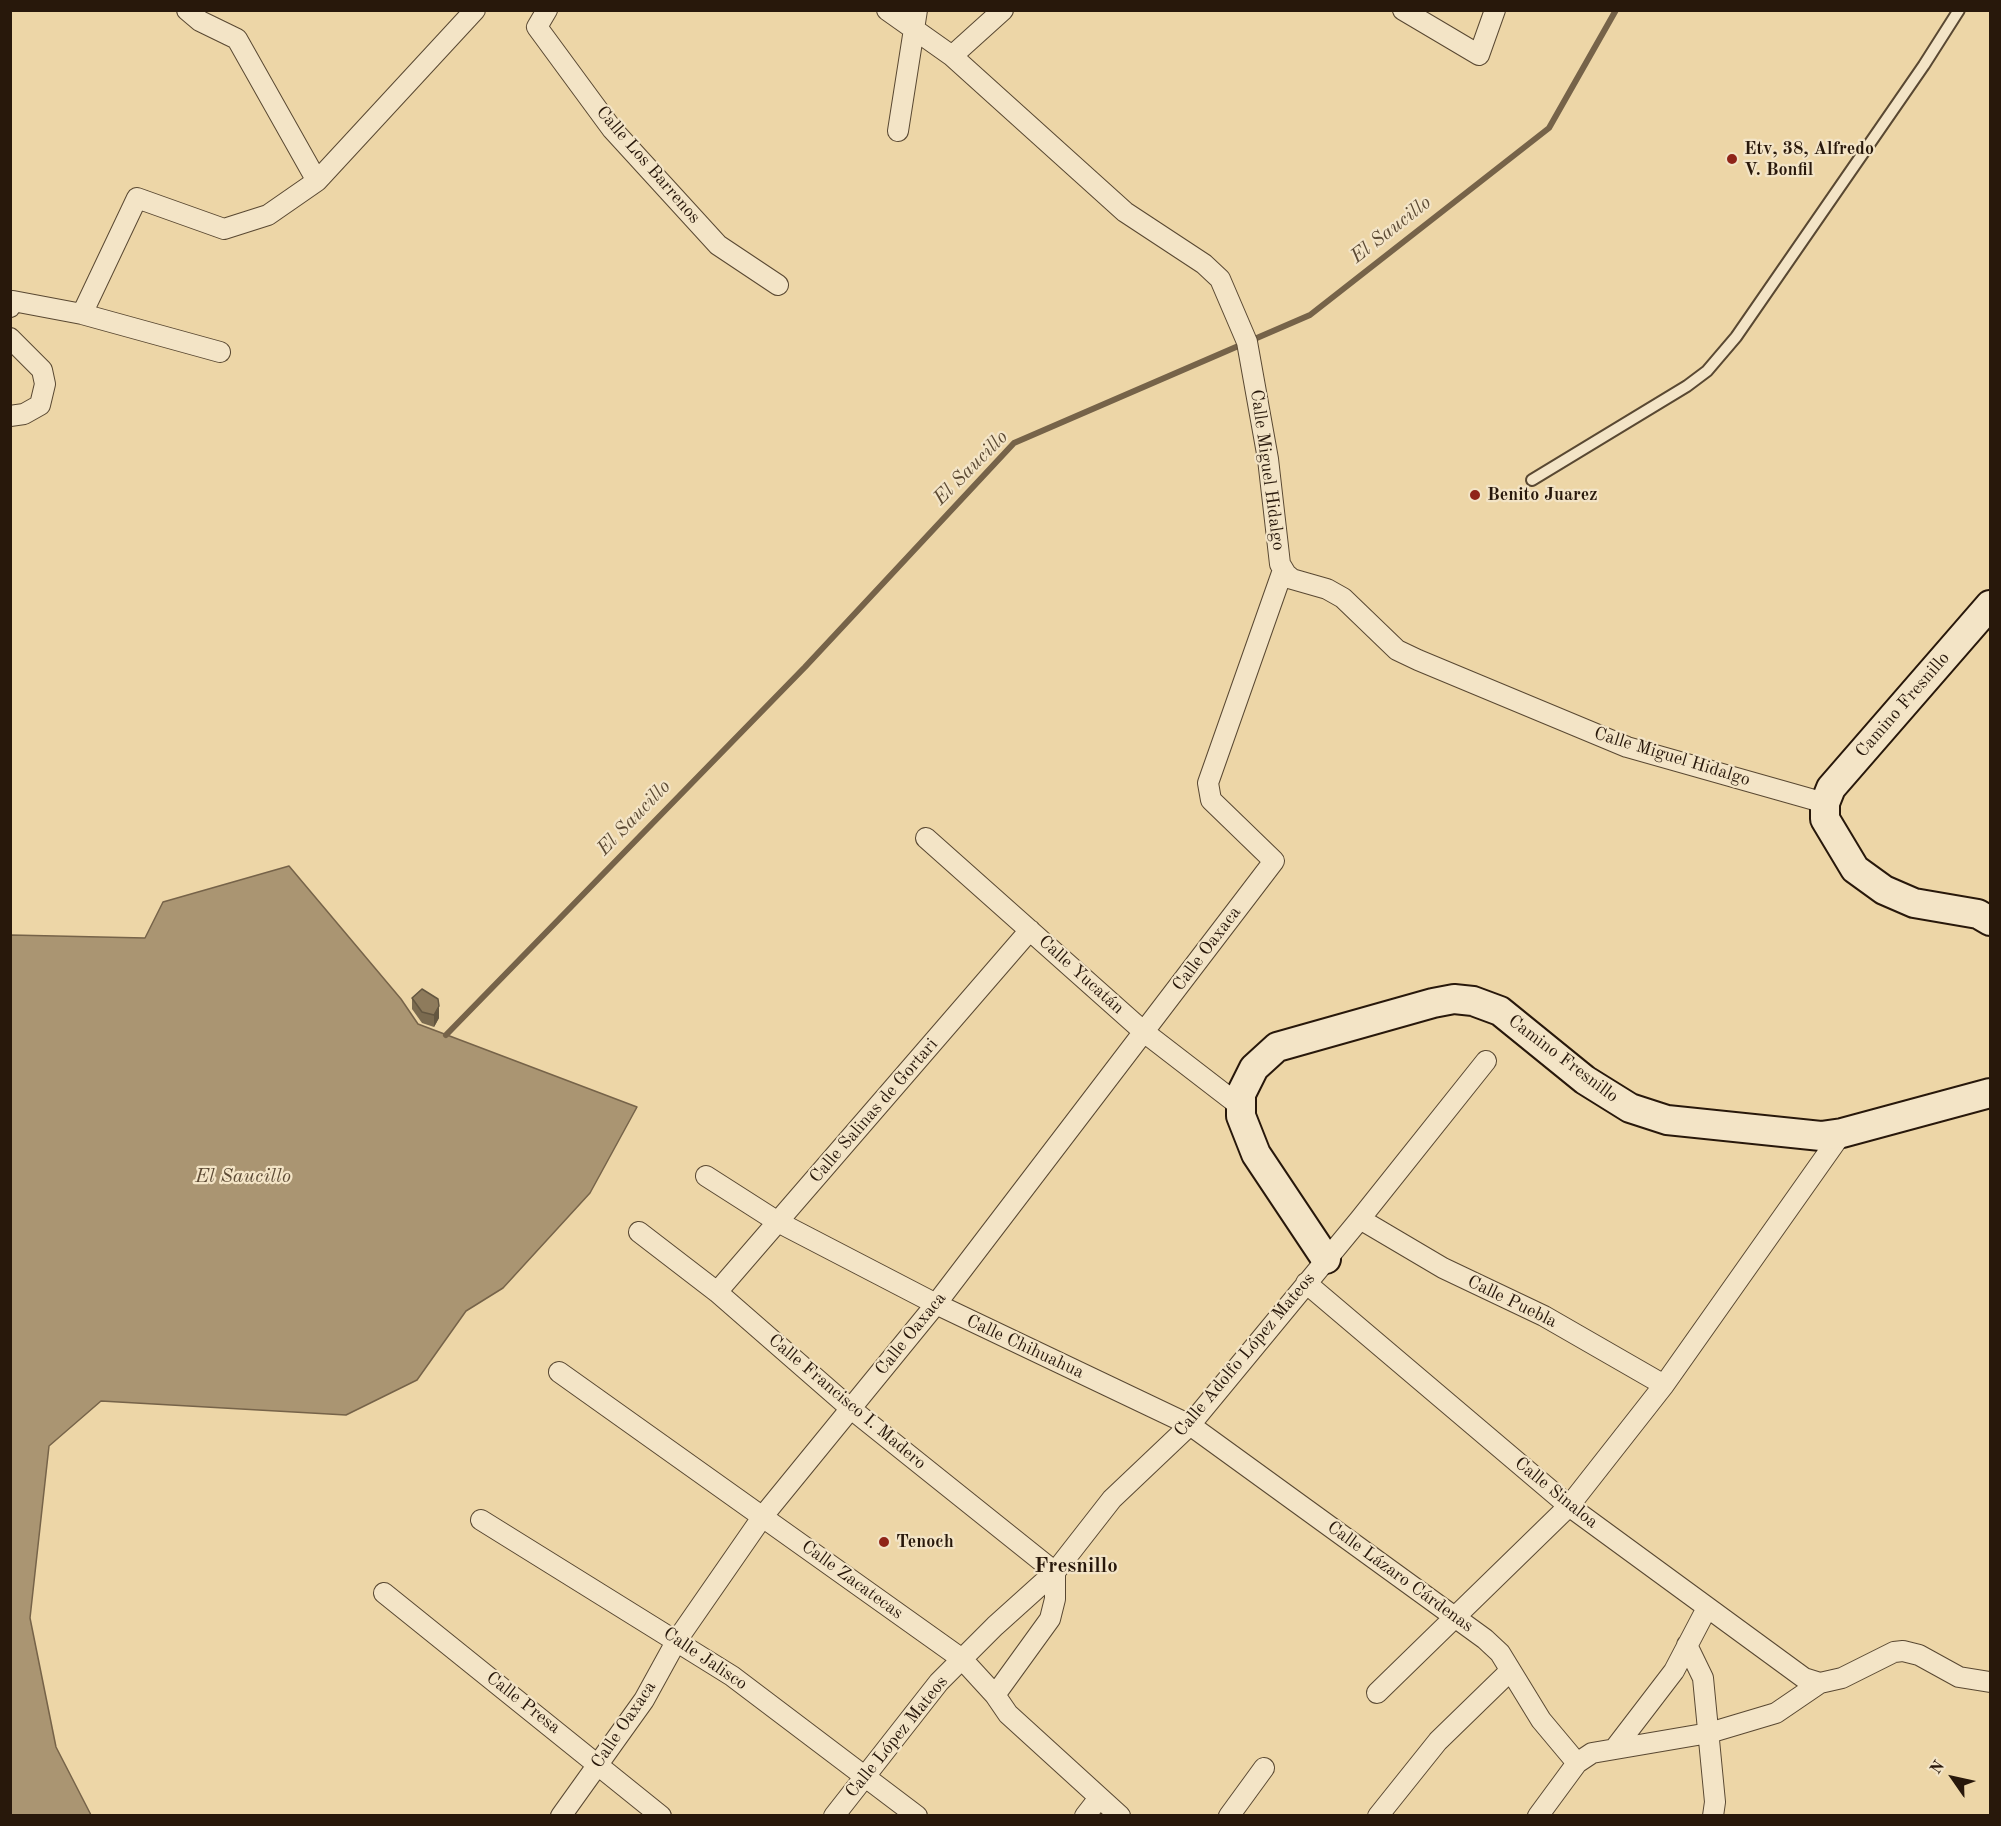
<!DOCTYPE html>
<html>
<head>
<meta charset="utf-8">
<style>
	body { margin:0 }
	#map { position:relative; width:2001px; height:1826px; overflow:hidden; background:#edd6a7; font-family:"Old Standard TT",serif }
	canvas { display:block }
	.frame { position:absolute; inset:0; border:12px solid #28180b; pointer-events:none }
	.north { position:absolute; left:1923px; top:1748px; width:60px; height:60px; -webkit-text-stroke:4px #f3e4c6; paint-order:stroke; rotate:304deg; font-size:16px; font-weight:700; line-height:24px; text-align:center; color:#28180b }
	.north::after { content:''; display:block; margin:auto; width:21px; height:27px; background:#28180b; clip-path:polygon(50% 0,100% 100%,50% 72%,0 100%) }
</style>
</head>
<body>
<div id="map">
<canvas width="2001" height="1826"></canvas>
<div class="frame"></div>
<div class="north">N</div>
</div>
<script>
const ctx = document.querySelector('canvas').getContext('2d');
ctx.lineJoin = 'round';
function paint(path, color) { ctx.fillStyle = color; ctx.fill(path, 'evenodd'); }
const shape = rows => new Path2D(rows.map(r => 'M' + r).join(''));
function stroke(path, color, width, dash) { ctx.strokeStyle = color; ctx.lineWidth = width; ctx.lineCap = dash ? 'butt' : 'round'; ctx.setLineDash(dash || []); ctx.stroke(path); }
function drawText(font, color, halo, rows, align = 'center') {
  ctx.font = font + ' "Old Standard TT",serif'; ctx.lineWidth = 4.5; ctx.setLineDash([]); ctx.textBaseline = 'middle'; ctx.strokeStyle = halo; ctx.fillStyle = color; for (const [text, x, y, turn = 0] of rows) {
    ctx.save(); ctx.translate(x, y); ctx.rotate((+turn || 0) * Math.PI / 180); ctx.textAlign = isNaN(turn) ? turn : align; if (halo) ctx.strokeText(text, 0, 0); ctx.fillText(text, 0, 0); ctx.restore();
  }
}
const water = shape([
	[289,866,401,999,418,1024,637,1107,590,1193,503,1288,466,1311,417,1380,346,1415,101,1401,49,1446,30,1618,56,1747,91,1815,11,1815,11,935,145,938,163,902,289,866]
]);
const stream = shape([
	[446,1035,805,667,1014,443,1310,315,1549,128,1616,10]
]);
const lane = shape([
	[1532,480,1687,386,1707,371,1736,337,1924,65,1959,10]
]);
const street = shape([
	[187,10,200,21,237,39,317,181],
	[547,10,537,27,612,129,718,245,778,285],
	[887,10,952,56,1125,212,1204,264,1220,279,1247,342,1268,459,1280,564,1286,574,1292,579,1327,589,1343,598,1397,650,1418,660,1627,747,1825,803],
	[1403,10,1479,55,1495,10],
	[952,56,1003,10],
	[898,131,917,10],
	[10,307,13,301,82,314,220,352],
	[82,314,137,198,224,229,268,215,317,181,475,10],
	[10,338,42,370,45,384,40,405,24,414,10,416],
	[926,838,1144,1032,1240,1106],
	[706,1176,778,1222,936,1304,1190,1425,1485,1639,1500,1653,1541,1720,1577,1763],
	[1360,1219,1443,1268,1544,1316,1664,1385],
	[639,1232,717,1292,850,1408,1055,1572,1055,1599,1050,1619,995,1695],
	[1306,1283,1569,1506,1804,1678,1820,1683],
	[717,1292,1030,930],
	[559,1372,962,1659,995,1695,1008,1714,1120,1816],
	[481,1520,732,1676,917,1816],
	[384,1593,661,1816],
	[1687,1645,1703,1678,1715,1802,1713,1816],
	[1377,1693,1569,1506,1664,1385,1842,1133],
	[1615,1748,1674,1671,1707,1608],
	[561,1816,644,1700,677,1640,763,1516,936,1304,1274,861,1211,800,1208,783,1283,570],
	[834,1816,939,1682,995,1626,1055,1572,1112,1499,1190,1425,1360,1219,1486,1061],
	[1085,1816,1099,1798],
	[1229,1816,1264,1768],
	[1378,1816,1438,1741,1510,1671],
	[1538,1816,1577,1763,1592,1753,1709,1733,1776,1713,1820,1683,1842,1678,1894,1652,1903,1651,1919,1655,1959,1677,1990,1682]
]);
const secondary = shape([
	[1990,605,1831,788,1825,803,1825,819,1855,869,1884,890,1914,903,1978,914,1990,921],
	[1326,1259,1256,1154,1241,1116,1241,1094,1254,1068,1277,1047,1433,1003,1454,999,1473,1001,1500,1011,1585,1080,1630,1108,1667,1120,1821,1136,1842,1133,1990,1093]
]);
const wall = shape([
	[412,998,439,1018,434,1027,422,1023,412,1009]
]);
const shadedWall = shape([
	[439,1006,439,1018,434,1027,434,1015]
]);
const building = shape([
	[422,989,438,999,439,1006,434,1015,422,1012,412,998,422,989]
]);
const markers = [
	[1732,159,6,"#8f2418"],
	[1475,495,6,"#8f2418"],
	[884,1542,6,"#8f2418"]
];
const poiNames = [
	["Etv, 38, Alfredo",1744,149],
	["V. Bonfil",1744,170],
	["Benito Juarez",1487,495],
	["Tenoch",896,1542]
];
const streetNames = [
	["Calle Los Barrenos",648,165,49],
	["Calle Miguel Hidalgo",1267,470,82],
	["Camino Fresnillo",1903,705,-49],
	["Calle Miguel Hidalgo",1672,757,17],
	["Calle Oaxaca",1207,949,-53],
	["Calle Yucatán",1081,975,42],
	["Camino Fresnillo",1563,1059,37],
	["Calle Salinas de Gortari",874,1111,-49],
	["Calle Puebla",1512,1302,26],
	["Calle Oaxaca",911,1334,-51],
	["Calle Chihuahua",1025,1347,25],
	["Calle Adolfo López Mateos",1245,1355,-50],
	["Calle Francisco I. Madero",847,1402,40],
	["Calle Sinaloa",1556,1493,39],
	["Calle Lázaro Cárdenas",1400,1577,36],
	["Calle Zacatecas",852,1580,36],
	["Calle Jalisco",705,1659,34],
	["Calle Presa",523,1703,38],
	["Calle Oaxaca",624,1725,-56],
	["Calle López Mateos",897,1737,-51]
];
const waterNames = [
	["El Saucillo",1391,230,-38],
	["El Saucillo",971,468,-45],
	["El Saucillo",634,818,-46],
	["El Saucillo",243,1177]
];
const quarterNames = [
	["Fresnillo",1076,1566]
];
paint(water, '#aa9572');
stroke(water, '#766349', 1.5);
stroke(stream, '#766349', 6);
stroke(lane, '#594832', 14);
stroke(street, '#594832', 22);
stroke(secondary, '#28180b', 32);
stroke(lane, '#f3e4c6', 10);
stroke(street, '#f3e4c6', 20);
stroke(secondary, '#f3e4c6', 28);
paint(wall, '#7a6a4f');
paint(shadedWall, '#635640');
paint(building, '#8e7b5c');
stroke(building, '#635640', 1.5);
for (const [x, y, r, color] of markers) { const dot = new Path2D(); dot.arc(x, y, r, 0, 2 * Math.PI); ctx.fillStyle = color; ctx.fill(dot); stroke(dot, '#f3e4c6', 2); }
drawText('bold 18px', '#28180b', '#f3e4c6', poiNames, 'left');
drawText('18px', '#28180b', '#f3e4c6', streetNames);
drawText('italic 20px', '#5c4a34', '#f3e4c6', waterNames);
drawText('bold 21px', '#28180b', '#f3e4c6', quarterNames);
</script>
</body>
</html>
